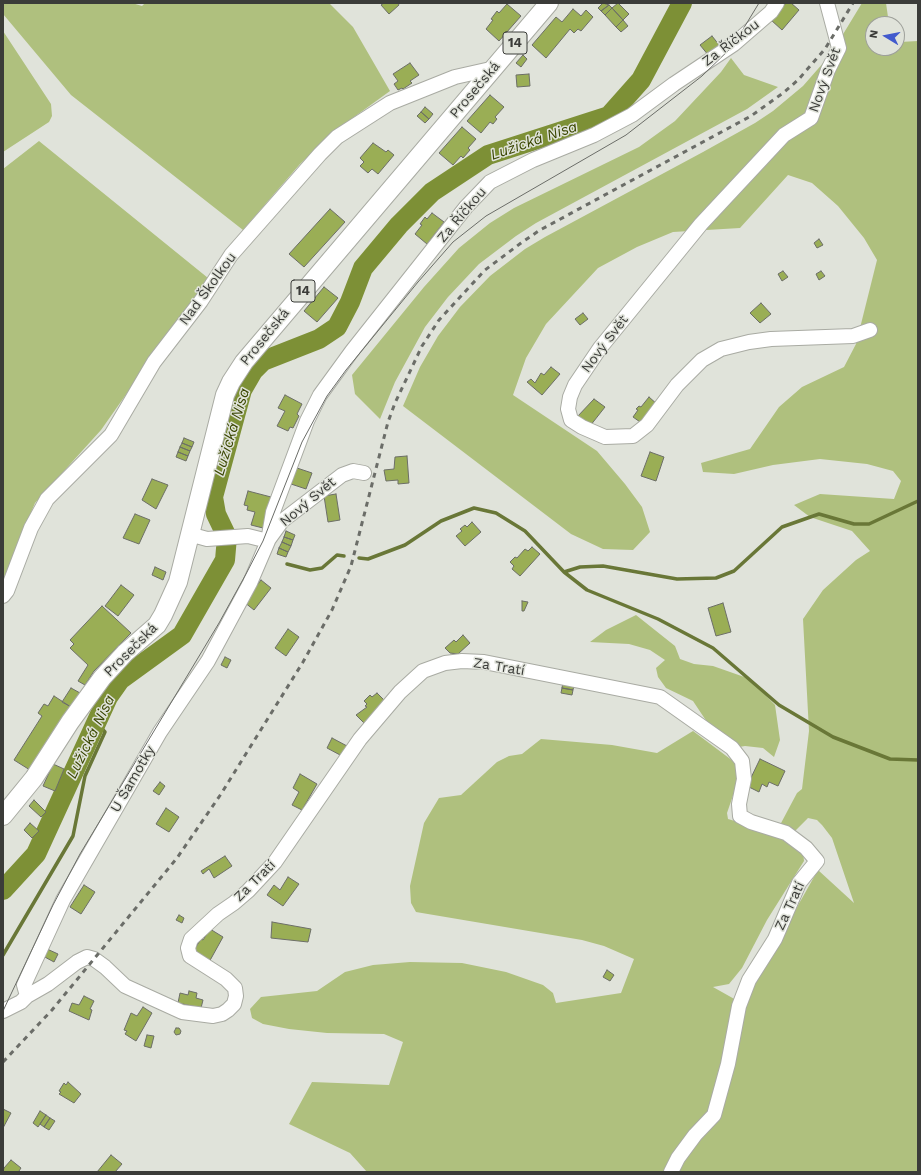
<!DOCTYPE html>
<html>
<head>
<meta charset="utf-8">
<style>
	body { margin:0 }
	#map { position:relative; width:921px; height:1175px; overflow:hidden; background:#e0e3da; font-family:"Work Sans",sans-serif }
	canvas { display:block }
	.frame { position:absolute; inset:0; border:4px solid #3b3c39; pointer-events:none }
	.north { position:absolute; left:865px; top:16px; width:40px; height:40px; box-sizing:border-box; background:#e0e3da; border:1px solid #9ea09a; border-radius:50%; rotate:280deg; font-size:11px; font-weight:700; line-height:16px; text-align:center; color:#3b3c39 }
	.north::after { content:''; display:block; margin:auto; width:14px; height:18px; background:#425acd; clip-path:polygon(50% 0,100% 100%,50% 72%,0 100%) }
</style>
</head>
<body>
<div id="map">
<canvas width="921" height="1175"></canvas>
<div class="frame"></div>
<div class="north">N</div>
</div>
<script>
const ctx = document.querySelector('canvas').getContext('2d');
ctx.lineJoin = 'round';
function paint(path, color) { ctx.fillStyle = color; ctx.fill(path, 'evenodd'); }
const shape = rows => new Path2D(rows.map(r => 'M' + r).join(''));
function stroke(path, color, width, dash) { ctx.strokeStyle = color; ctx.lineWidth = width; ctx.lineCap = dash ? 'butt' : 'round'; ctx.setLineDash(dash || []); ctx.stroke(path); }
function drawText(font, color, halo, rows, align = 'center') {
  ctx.font = font + ' "Work Sans",sans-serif'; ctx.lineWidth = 3; ctx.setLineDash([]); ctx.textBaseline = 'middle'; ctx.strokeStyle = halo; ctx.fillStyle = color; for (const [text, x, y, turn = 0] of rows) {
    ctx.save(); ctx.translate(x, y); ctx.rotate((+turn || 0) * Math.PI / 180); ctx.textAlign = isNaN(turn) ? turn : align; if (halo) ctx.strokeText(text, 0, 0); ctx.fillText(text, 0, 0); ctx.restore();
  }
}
const green = shape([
	[132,3,142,6,145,3,329,3,353,27,390,91,343,125,300,164,243,230,71,95,3,14,3,4,9,3],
	[862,3,886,3,889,24,873,24,873,48,897,48,897,38,900,42,918,41,918,1172,367,1172,350,1153,289,1124,312,1082,389,1085,403,1042,384,1034,327,1033,289,1029,263,1024,252,1018,250,1009,261,997,317,991,345,972,373,965,410,962,462,963,506,972,543,985,553,993,556,1003,621,993,634,959,604,946,582,940,416,912,411,903,410,886,424,823,439,798,461,795,497,762,509,756,522,754,541,739,612,745,657,753,693,731,737,764,740,775,727,813,728,819,775,833,803,851,804,861,767,920,742,968,729,984,713,987,745,1005,750,990,818,870,854,903,832,838,822,825,817,820,808,818,795,831,780,825,797,793,802,789,809,731,803,619,823,590,856,560,870,551,852,531,810,517,794,505,820,494,894,499,901,481,893,471,867,464,820,459,773,465,734,474,703,472,701,463,750,449,779,407,802,387,844,367,856,344,877,260,864,238,838,206,812,183,788,175,740,228,673,232,637,247,598,268,546,324,526,358,513,395,597,451,625,484,642,507,650,532,633,550,603,549,571,534,403,406,420,367,438,336,460,307,490,276,525,249,545,237,703,152,755,123,773,111,803,86,831,54],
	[3,31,51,104,52,116,49,122,3,152],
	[731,58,744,75,778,87,747,109,536,223,516,236,479,264,448,297,425,327,395,382,380,419,355,394,352,375,424,287,459,248,490,223,514,208,639,147,675,121,721,72],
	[39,141,208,278,101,430,35,503,3,580,3,169],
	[636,615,675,646,680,659,694,664,713,666,750,679,775,705,780,740,774,757,763,748,745,746,739,747,707,722,693,701,666,688,658,677,656,668,665,660,650,650,629,644,590,642,606,630]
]);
const stream = shape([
	[359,558,368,559,405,545,441,521,474,508,496,513,525,531,564,572,580,567,603,566,677,579,716,578,734,571,782,527,819,514,854,524,869,524,918,501],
	[287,564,310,570,322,568,337,555,344,556],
	[564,572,587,590,658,619,713,648,779,705,833,737,890,759,918,760],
	[3,955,73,836,85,776,105,732,96,722]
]);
const river = shape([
	[3,890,36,854,108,697,120,680,182,635,225,560,227,537,216,514,213,497,242,390,253,371,263,361,319,339,337,327,350,302,363,268,399,225,432,192,488,155,609,116,641,80,682,3]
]);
const building = shape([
	[384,3,398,3,399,5,389,14,381,5,384,3],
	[603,3,609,5,601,11,598,8,603,3],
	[618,3,629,14,623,20,612,8,618,3],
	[786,3,791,3,799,10,782,30,771,20,786,3],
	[507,4,521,16,499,41,486,29,493,20,491,19,497,11,499,13,507,4],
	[609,5,612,8,605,15,601,11,609,5],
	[612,8,623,20,616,27,605,15,612,8],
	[573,9,581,16,586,10,593,17,581,31,578,29,574,33,570,29,546,58,532,45,556,17,562,22,573,9],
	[623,20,628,26,621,32,616,27,623,20],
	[712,36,720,46,709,56,700,45,712,36],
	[523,55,527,59,521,67,516,63,523,55],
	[410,63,419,75,410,81,412,83,403,89,402,88,398,90,394,84,398,81,393,74,410,63],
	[529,74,530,86,517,87,516,75,529,74],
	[490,95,504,107,495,117,497,119,493,124,490,122,481,133,467,121,490,95],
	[425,107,433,114,429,119,421,112,425,107],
	[421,112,429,119,425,123,417,116,421,112],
	[462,127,476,139,468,148,470,150,463,158,461,156,453,165,439,153,462,127],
	[373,143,386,152,388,150,394,155,378,174,372,169,368,173,360,166,364,162,360,158,373,143],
	[330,209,345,222,304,267,289,254,330,209],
	[432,213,444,222,427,244,415,234,422,225,420,224,425,217,427,219,432,213],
	[819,239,823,245,817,248,814,243,819,239],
	[783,271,788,277,782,281,778,274,783,271],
	[821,271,825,276,819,280,816,274,821,271],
	[324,287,338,298,317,322,304,311,324,287],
	[761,303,771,314,760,323,750,313,761,303],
	[583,313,588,319,580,325,575,319,583,313],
	[551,367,560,374,542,395,527,382,531,379,535,383,541,373,544,375,551,367],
	[285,395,302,404,297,414,299,416,293,428,290,427,288,431,277,426,285,411,278,408,285,395],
	[649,397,658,405,643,424,633,417,638,410,636,409,639,406,641,407,649,397],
	[594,399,605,407,590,426,577,417,594,399],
	[184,438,194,442,192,447,182,443,184,438],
	[182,443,192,447,190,451,180,447,182,443],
	[180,447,190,451,188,456,178,452,180,447],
	[178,452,188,456,186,461,176,457,178,452],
	[650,452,664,457,656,481,641,476,650,452],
	[407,456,409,483,398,484,398,480,386,481,384,470,394,469,395,457,407,456],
	[297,468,312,473,306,489,291,484,297,468],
	[152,479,168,485,156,509,142,500,152,479],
	[248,491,271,497,263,528,251,525,255,512,247,510,248,506,244,505,248,491],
	[336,494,340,520,328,522,324,496,336,494],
	[135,514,150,520,139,544,123,538,135,514],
	[472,522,481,532,465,546,456,536,462,531,460,529,465,525,467,527,472,522],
	[286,531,295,535,293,540,284,537,286,531],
	[284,537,293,540,291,546,282,542,284,537],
	[282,542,291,546,288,552,279,548,282,542],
	[532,547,540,554,520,576,512,569,514,566,510,562,515,557,517,558,525,549,528,551,532,547],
	[279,548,288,552,286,557,277,554,279,548],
	[155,567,166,572,163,580,152,575,155,567],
	[261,580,271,588,254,610,244,602,261,580],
	[121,585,134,595,118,616,105,606,121,585],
	[522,601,528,602,524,611,522,611,522,601],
	[723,603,731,632,716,636,708,608,723,603],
	[102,606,131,633,94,671,85,685,78,681,88,665,70,648,74,644,70,640,102,606],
	[288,629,299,637,286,656,275,648,288,629],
	[463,635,470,643,458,654,450,653,445,648,454,640,456,642,463,635],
	[225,657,231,660,227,668,221,665,225,657],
	[563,682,574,685,573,690,562,688,563,682],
	[71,688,80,693,71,707,62,702,71,688],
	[562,688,573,690,572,695,561,693,562,688],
	[377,693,386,702,365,724,356,715,367,707,365,706,367,704,364,701,370,695,372,697,377,693],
	[54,696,71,707,30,770,14,760,42,716,38,713,44,704,48,706,54,696],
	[332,738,347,746,342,756,327,748,332,738],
	[760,759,785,771,778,786,769,782,767,787,762,784,759,792,747,786,760,759],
	[53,764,64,769,55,791,43,786,53,764],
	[300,774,317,784,302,810,292,805,299,792,293,788,300,774],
	[160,782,165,786,159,795,153,791,160,782],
	[34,800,46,812,41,817,29,806,34,800],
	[166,808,179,817,169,832,156,824,166,808],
	[30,823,39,831,32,838,24,830,30,823],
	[225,856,232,866,214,878,209,869,203,874,201,871,225,856],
	[288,877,299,884,283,906,267,895,274,885,280,890,288,877],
	[84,885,95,892,81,914,70,907,84,885],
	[179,915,184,918,182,923,176,920,179,915],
	[272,922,311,929,308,942,271,938,272,922],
	[210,929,223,937,208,964,194,950,201,939,203,940,210,929],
	[47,949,58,954,54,962,43,956,47,949],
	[607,970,614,975,610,981,603,977,607,970],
	[189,991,197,993,196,998,203,1000,201,1008,178,1003,180,993,188,995,189,991],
	[84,996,94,1001,90,1009,92,1010,89,1020,69,1011,72,1003,79,1005,84,996],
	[143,1007,152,1013,136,1041,125,1034,127,1031,124,1030,131,1013,137,1016,143,1007],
	[176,1028,179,1028,181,1031,180,1034,176,1035,174,1032,176,1028],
	[147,1035,154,1036,151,1048,144,1046,147,1035],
	[68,1082,81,1094,74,1103,59,1094,61,1092,59,1091,64,1083,66,1085,68,1082],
	[3,1109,11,1113,3,1128,3,1109],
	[40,1111,46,1115,38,1127,33,1123,40,1111],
	[46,1115,50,1118,44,1127,40,1124,46,1115],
	[50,1118,55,1121,49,1130,44,1127,50,1118],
	[111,1155,122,1164,115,1172,97,1172,111,1155],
	[11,1160,21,1168,19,1171,20,1172,3,1172,4,1168,11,1160]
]);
const minor = shape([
	[827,3,839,48,828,70,811,118,784,135,701,224,600,348,575,385,570,397,568,409,571,420,582,427,605,437,633,436,647,425,677,385,702,360,721,349,749,342,771,339,853,336,870,330],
	[189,534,207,539,248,536,268,541],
	[269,539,282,521,342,475,353,471,364,473],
	[3,596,7,591,31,528,47,499,111,435,154,362,201,301,231,255,320,154,337,137,390,103,455,77,495,68],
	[27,996,48,984,77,962,87,957,94,959,105,967,125,986,182,1012,213,1016,222,1014,228,1010,234,1004,236,996,235,988,226,979,190,956,188,948,191,939,218,914,234,903,248,891,275,862,360,739,400,692,423,671,445,663,462,661,484,662,660,697,732,748,742,761,744,779,739,804,740,816,751,822,786,833,806,848,817,861,799,883,775,939,749,980,739,1006,728,1064,714,1115,695,1135,678,1158,671,1172],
	[3,1011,21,1002,27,996,24,985,63,900,160,732,208,661,250,583,268,541,273,512,307,421,320,395,352,351,466,207,490,182,533,160,594,135,632,115,674,84,734,44,771,12,777,3]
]);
const major = shape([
	[3,816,34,778,70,722,102,678,125,653,157,625,163,615,178,582,225,395,231,382,244,362,549,3]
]);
const tram = shape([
	[731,49,759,3],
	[3,1011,53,905,80,854,219,623,246,574,263,541,302,442,327,396,346,370,418,282,453,242,486,216,626,135,702,76,734,45]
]);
const rail = shape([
	[3,1062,52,1010,177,858,221,794,303,662,332,610,351,566,388,422,395,403,422,346,439,320,485,270,521,243,540,230,751,116,783,93,798,80,825,49,853,3]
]);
const shields = [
	[515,43,24],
	[303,291,24]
];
const shieldNames = [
	["14",515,43],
	["14",303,291]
];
const streetNames = [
	["Za Říčkou",731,43,-37],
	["Nový Svět",825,80,-70],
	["Prosečská",475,90,-50],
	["Za Říčkou",462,215,-50],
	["Nad Školkou",208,289,-54],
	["Prosečská",265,337,-51],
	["Nový Svět",605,344,-53],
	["Nový Svět",308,502,-40],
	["Prosečská",131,650,-45],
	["Za Tratí",499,667,9],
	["U Šamotky",133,779,-60],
	["Za Tratí",255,881,-45],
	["Za Tratí",790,906,-65]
];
const waterNames = [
	["Lužická Nisa",534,141,-19],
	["Lužická Nisa",232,432,-73],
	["Lužická Nisa",91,737,-64]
];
paint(green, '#afc07e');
stroke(stream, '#697737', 3.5);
stroke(river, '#7d9036', 20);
paint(building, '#9aae55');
stroke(building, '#6c6e67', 1);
stroke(minor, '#a9aba3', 16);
stroke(major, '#a9aba3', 20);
stroke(minor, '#fff', 14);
stroke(major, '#fff', 18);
stroke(tram, '#6b6d68', 1);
stroke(rail, '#6b6d68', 3, [5, 5]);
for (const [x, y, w] of shields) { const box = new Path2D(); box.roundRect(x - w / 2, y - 11, w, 22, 3); ctx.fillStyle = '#e0e3da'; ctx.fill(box); stroke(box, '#3b3c39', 1); }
drawText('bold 13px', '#3b3c39', null, shieldNames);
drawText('14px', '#3b3c39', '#e0e3da', streetNames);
drawText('italic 15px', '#394500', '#e0e3da', waterNames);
</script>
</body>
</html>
